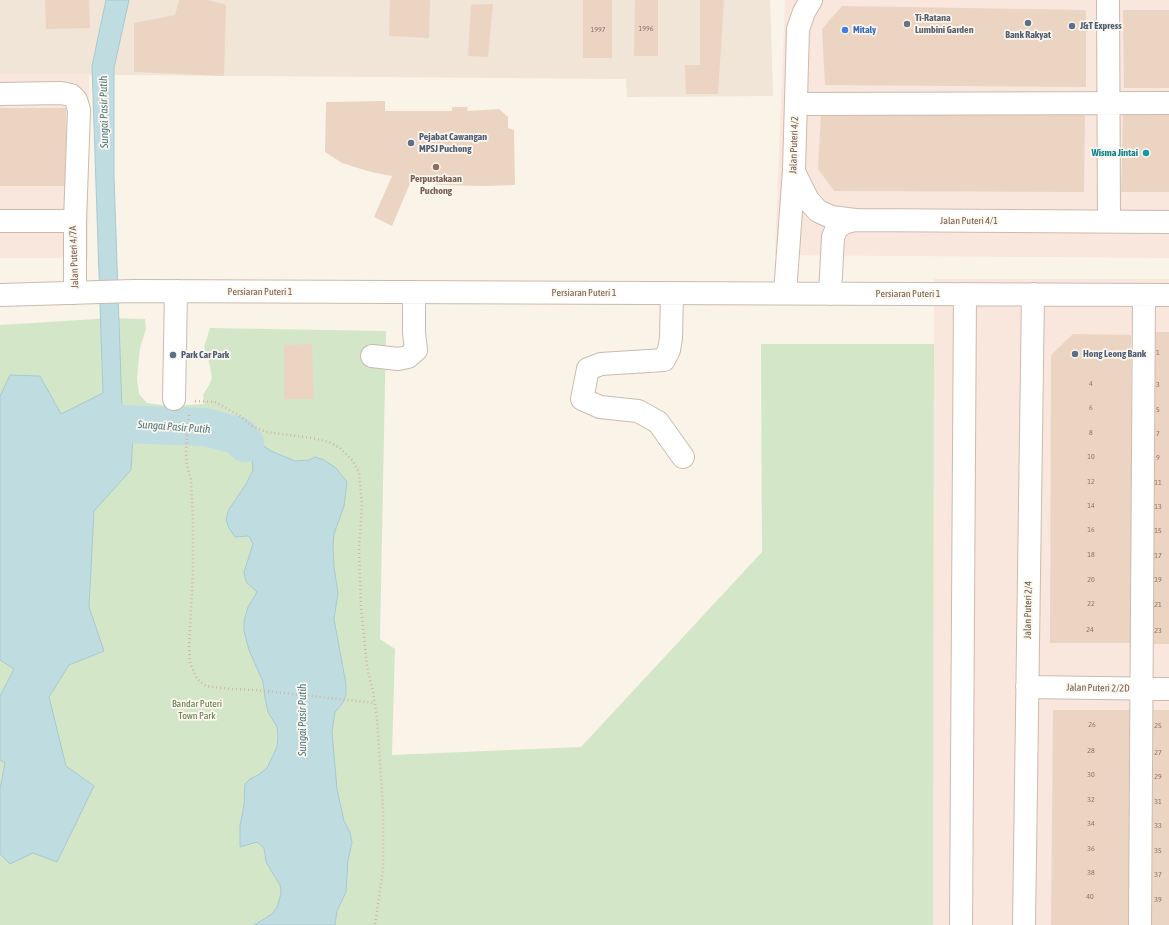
<!DOCTYPE html>
<html>
<head>
<meta charset="utf-8">
<style>
	body { margin:0 }
	canvas { display:block; background:#faf3e8 }
</style>
</head>
<body>
<canvas width="1169" height="925"></canvas>
<script>
const ctx = document.querySelector('canvas').getContext('2d');
ctx.lineJoin = 'round';
function paint(path, color) { ctx.fillStyle = color; ctx.fill(path, 'evenodd'); }
const shape = rows => new Path2D(rows.map(r => 'M' + r).join(''));
function stroke(path, color, width, dash) { ctx.strokeStyle = color; ctx.lineWidth = width; ctx.lineCap = dash ? 'butt' : 'round'; ctx.setLineDash(dash || []); ctx.stroke(path); }
function drawText(font, color, halo, rows, align = 'center') {
  ctx.font = font + ' "Asap Condensed",sans-serif'; ctx.lineWidth = 3.5; ctx.setLineDash([]); ctx.textBaseline = 'middle'; ctx.strokeStyle = halo; ctx.fillStyle = color; for (const [text, x, y, turn = 0] of rows) {
    ctx.save(); ctx.translate(x, y); ctx.rotate((+turn || 0) * Math.PI / 180); ctx.textAlign = isNaN(turn) ? turn : align; if (halo) ctx.strokeText(text, 0, 0); ctx.fillText(text, 0, 0); ctx.restore();
  }
}
const residential = shape([
	[0,0,770,0,773,96,627,97,626,79,0,74]
]);
const commercial = shape([
	[785,0,1169,0,1169,258,775,255],
	[0,74,89,75,88,258,0,258],
	[934,279,1169,279,1169,925,933,925]
]);
const green = shape([
	[112,318,145,319,146,329,140,348,137,378,139,394,147,403,170,406,204,404,203,395,209,385,212,378,209,362,204,347,210,328,386,331,380,639,395,649,392,755,581,747,762,552,761,344,934,344,933,925,0,925,0,325]
]);
const water = shape([
	[106,0,129,0,114,68,114,176,122,409,169,418,168,434,133,435,131,470,94,511,89,607,104,651,69,665,49,697,66,766,94,786,57,862,33,853,10,864,0,854,0,789,5,763,0,760,0,696,14,669,0,660,0,396,10,375,40,376,61,414,103,393,92,66,106,0],
	[211,418,225,422,240,430,271,451,295,461,309,460,315,457,324,460,336,468,347,482,344,506,334,534,333,545,334,567,338,593,334,619,346,684,346,696,342,704,335,712,332,732,337,789,344,821,350,832,352,843,348,860,346,892,337,911,335,925,254,925,272,914,277,907,281,894,280,885,266,862,264,848,257,842,240,847,240,826,244,805,245,784,250,779,258,775,267,768,277,747,278,736,277,727,268,712,265,698,263,682,249,650,244,631,244,621,248,607,257,592,246,582,244,572,253,544,249,536,235,537,229,528,226,520,228,511,246,484,253,470,252,459,243,449,231,441,197,433,198,419,211,418]
]);
const river = shape([
	[117,422,121,424,205,427,239,436,245,443]
]);
const building = shape([
	[45,0,89,0,90,28,46,29],
	[179,0,208,0,226,5,224,76,134,72,134,23,175,15],
	[390,0,430,0,429,38,389,36],
	[583,0,612,0,612,58,583,58],
	[635,0,658,0,658,56,634,56],
	[700,0,724,0,718,94,686,94,685,65,700,65],
	[493,4,488,57,468,56,471,5],
	[842,6,1086,10,1086,87,825,85,822,29],
	[1123,10,1169,10,1169,88,1124,88],
	[385,101,385,111,452,111,452,107,468,107,467,111,499,109,508,117,508,128,514,130,515,185,483,186,441,185,411,181,392,226,374,217,392,176,371,172,342,163,325,152,326,102],
	[0,108,66,108,67,186,0,186],
	[1085,113,1084,192,834,191,818,169,821,115],
	[1123,114,1169,114,1169,192,1121,192],
	[1148,332,1169,332,1169,644,1146,644],
	[1073,334,1131,335,1131,643,1050,643,1051,355],
	[312,344,314,399,284,399,284,345],
	[1053,710,1131,710,1129,925,1051,925],
	[1147,710,1169,710,1169,925,1146,925]
]);
const path = shape([
	[195,401,215,402,240,416,252,426,266,432,312,438,329,442,340,448,353,461,359,473,362,505,359,549,361,607,367,667,373,691,377,718,383,809,383,869,375,925],
	[189,415,186,452,187,465,191,480,193,519,193,572,189,648,190,663,197,679,206,686,231,689,256,690,375,703]
]);
const minor = shape([
	[1108,0,1109,221],
	[0,94,61,93,71,95,76,100,79,110,75,221],
	[796,104,1169,103],
	[794,172,808,200,818,211,831,217,855,220],
	[0,221,75,221,75,293],
	[672,293,671,338,669,350,664,360,601,364,588,369,582,399,600,407,638,411,658,422,683,457],
	[785,293,794,170,798,29,804,12,811,0],
	[830,294,833,237,837,228,844,223,855,220,1169,222],
	[0,295,134,291,1169,295],
	[372,356,398,359,408,357,416,350,414,333,414,292],
	[174,399,176,291],
	[1027,687,1169,689],
	[961,925,965,294],
	[1024,925,1033,294],
	[1140,925,1144,295]
]);
const markers = [
	[1028,23,4,"#5c6f8a"],
	[907,24,4,"#6b7280"],
	[1072,26,4,"#5c6f8a"],
	[845,30,4,"#3f7fe0"],
	[411,143,4,"#5c6f8a"],
	[1146,153,4,"#0f9aa8"],
	[436,167,4,"#8d6e63"],
	[1075,354,4,"#5c6f8a"],
	[173,355,4,"#5c6f8a"]
];
const numberNames = [
	["1996",646,28],
	["1997",598,29],
	["1",1158,352],
	["4",1091,383],
	["3",1158,384],
	["6",1091,407],
	["5",1158,409],
	["8",1091,432],
	["7",1158,433],
	["10",1091,456],
	["9",1158,457],
	["12",1091,481],
	["11",1158,482],
	["14",1091,505],
	["13",1158,506],
	["16",1091,529],
	["15",1158,530],
	["18",1091,554],
	["17",1158,555],
	["20",1091,579],
	["19",1158,579],
	["22",1091,603],
	["21",1158,604],
	["24",1090,629],
	["23",1158,630],
	["26",1092,724],
	["25",1158,725],
	["28",1091,750],
	["27",1158,752],
	["30",1091,774],
	["29",1158,776],
	["32",1091,799],
	["31",1158,801],
	["34",1091,823],
	["33",1158,825],
	["36",1091,848],
	["35",1158,850],
	["38",1091,872],
	["37",1158,874],
	["40",1090,896],
	["39",1158,899]
];
const worshipNames = [
	["Ti-Ratana",915,18],
	["Lumbini Garden",915,30]
];
const serviceNames = [
	["J&T Express",1080,26],
	["Bank Rakyat",1028,35,"center"],
	["Pejabat Cawangan",419,137],
	["MPSJ Puchong",419,149],
	["Hong Leong Bank",1083,354],
	["Park Car Park",181,355]
];
const shopNames = [
	["Mitaly",853,30]
];
const streetNames = [
	["Jalan Puteri 4/2",794,145,-88],
	["Jalan Puteri 4/1",969,221],
	["Jalan Puteri 4/7A",74,257,-92],
	["Persiaran Puteri 1",260,292],
	["Persiaran Puteri 1",584,293],
	["Persiaran Puteri 1",908,294],
	["Jalan Puteri 2/4",1028,610,-89],
	["Jalan Puteri 2/2D",1098,688,1]
];
const cultureNames = [
	["Wisma Jintai",1138,153]
];
const educationNames = [
	["Perpustakaan",436,179],
	["Puchong",436,191]
];
const parkNames = [
	["Bandar Puteri",197,704],
	["Town Park",197,716]
];
const waterNames = [
	["Sungai Pasir Putih",104,112,-91],
	["Sungai Pasir Putih",174,427,4],
	["Sungai Pasir Putih",303,720,-90]
];
paint(residential, '#f0e5d7');
paint(commercial, '#f9e6dd');
paint(green, '#d4e6c8');
paint(water, '#bfdce1');
stroke(water, '#a6cad2', 1);
stroke(river, '#bfdce1', 38);
paint(building, '#ecd4c3');
stroke(minor, '#cbbbaf', 24);
stroke(path, '#d1b7a6', 2.5, [1, 3]);
stroke(minor, '#fff', 22);
for (const [x, y, r, color] of markers) { const dot = new Path2D(); dot.arc(x, y, r, 0, 2 * Math.PI); ctx.fillStyle = color; ctx.fill(dot); stroke(dot, '#fdf7ee', 1.5); }
drawText('8px', '#90796c', null, numberNames);
drawText('bold 10px', '#5b616d', '#fdf7ee', worshipNames, 'left');
drawText('bold 10px', '#4e5e75', '#fdf7ee', serviceNames, 'left');
drawText('bold 10px', '#366cbe', '#fdf7ee', shopNames, 'left');
drawText('10px', '#715b4f', '#fdf7ee', streetNames);
drawText('bold 10px', '#0d838f', '#fdf7ee', cultureNames, 'right');
drawText('bold 10px', '#785e54', '#fdf7ee', educationNames);
drawText('10px', '#597a4c', '#fdf7ee', parkNames);
drawText('italic 11px', '#4c7881', '#fdf7ee', waterNames);
</script>
</body>
</html>
